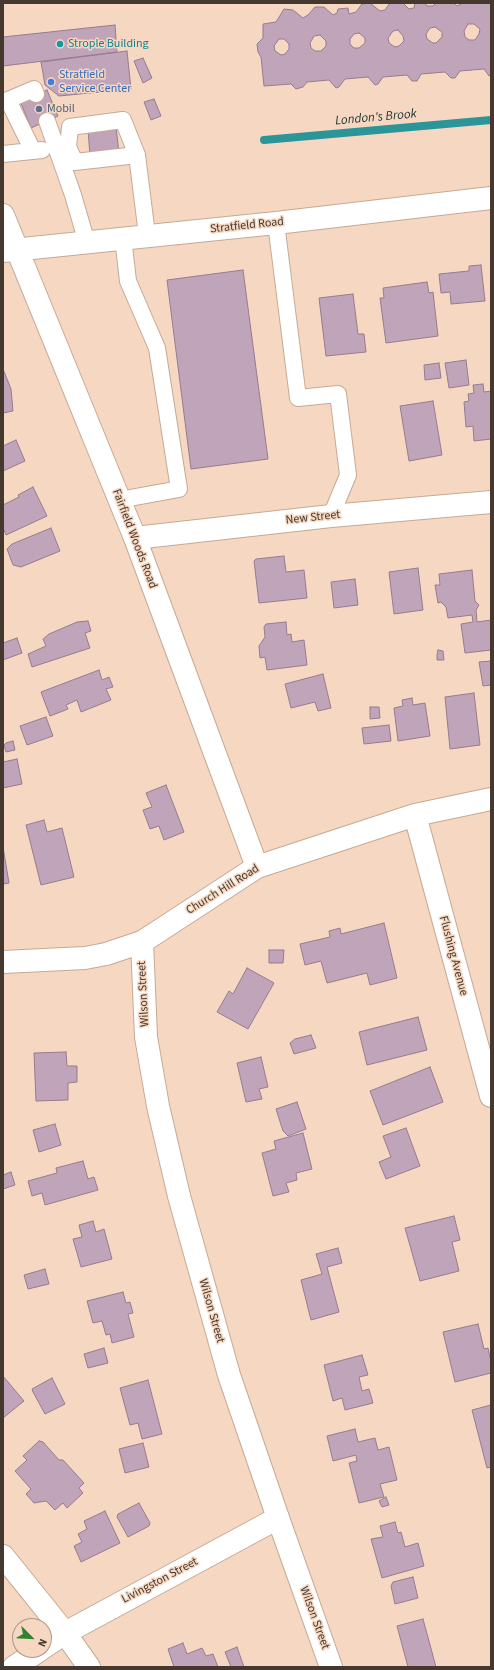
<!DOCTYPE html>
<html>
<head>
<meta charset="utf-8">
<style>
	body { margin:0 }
	#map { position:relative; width:494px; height:1670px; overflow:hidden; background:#f6d8c2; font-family:"Source Sans 3",sans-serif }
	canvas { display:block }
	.frame { position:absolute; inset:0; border:4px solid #44382f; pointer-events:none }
	.north { position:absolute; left:12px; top:1618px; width:40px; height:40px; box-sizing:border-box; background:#f6d8c2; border:1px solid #af9887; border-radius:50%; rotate:114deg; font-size:11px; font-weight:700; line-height:16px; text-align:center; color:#44382f }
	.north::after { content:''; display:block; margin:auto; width:14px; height:18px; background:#2d8330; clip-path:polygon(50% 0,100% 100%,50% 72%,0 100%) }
</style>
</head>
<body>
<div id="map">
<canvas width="494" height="1670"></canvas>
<div class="frame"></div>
<div class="north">N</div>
</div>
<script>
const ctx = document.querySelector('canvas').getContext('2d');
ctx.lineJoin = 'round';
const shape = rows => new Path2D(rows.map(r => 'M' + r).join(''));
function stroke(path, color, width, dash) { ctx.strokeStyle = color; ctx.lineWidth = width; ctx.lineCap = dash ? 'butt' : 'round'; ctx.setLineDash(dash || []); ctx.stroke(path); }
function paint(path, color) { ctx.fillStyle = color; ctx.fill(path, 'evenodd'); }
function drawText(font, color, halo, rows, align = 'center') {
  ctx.font = font + ' "Source Sans 3",sans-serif'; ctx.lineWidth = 3; ctx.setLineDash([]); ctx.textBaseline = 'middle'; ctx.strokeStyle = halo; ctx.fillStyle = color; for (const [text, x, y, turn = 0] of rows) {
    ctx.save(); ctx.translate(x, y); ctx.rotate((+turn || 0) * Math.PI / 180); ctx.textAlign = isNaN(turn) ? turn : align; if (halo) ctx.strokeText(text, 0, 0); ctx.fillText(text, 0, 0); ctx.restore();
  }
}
const stream = shape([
	[264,140,491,120]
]);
const building = shape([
	[370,3,380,11,385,10,390,3,403,3,409,9,414,8,415,3,425,3,427,6,433,6,436,3,454,3,457,6,463,3,491,3,491,75,489,76,484,69,460,71,455,78,451,78,445,72,421,74,417,81,412,81,407,75,383,77,378,84,375,85,368,77,345,79,339,87,336,88,329,80,307,82,303,87,296,89,291,84,264,86,261,57,258,52,257,44,263,38,263,24,276,22,284,9,293,10,303,18,308,15,315,7,324,7,333,15,337,13,338,9,348,8,349,14,356,12,362,4,370,3],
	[468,24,474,24,480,29,479,34,475,40,469,40,465,37,464,31,468,24],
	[435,27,442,32,442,37,436,43,433,43,427,39,426,34,430,28,435,27],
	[398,30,403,36,404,41,399,46,395,47,389,43,388,38,393,31,398,30],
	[359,33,365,38,365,43,359,48,354,48,350,44,350,39,354,34,359,33],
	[320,35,326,41,326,46,321,51,315,51,311,48,310,43,314,36,320,35],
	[279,39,284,39,289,44,289,49,285,54,281,55,275,51,274,46,279,39],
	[115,25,117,52,3,66,3,37,115,25],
	[127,51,131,89,59,96,45,85,41,62,127,51],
	[143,58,152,78,143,83,134,61,143,58],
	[47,90,58,116,31,128,20,101,47,90],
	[154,99,161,116,151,120,144,102,154,99],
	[116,127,119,153,90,156,88,129,116,127],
	[481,265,485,301,451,304,450,292,441,293,439,274,469,271,469,266,481,265],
	[243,270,268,459,191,469,167,280,243,270],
	[427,282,429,293,433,292,438,336,386,343,380,298,384,298,383,288,427,282],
	[353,294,358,334,364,334,366,352,326,356,319,298,353,294],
	[466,360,469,385,449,388,445,363,466,360],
	[439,363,441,378,425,380,424,365,439,363],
	[3,369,11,389,13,411,3,413,3,369],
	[483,384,484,392,491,391,491,439,474,441,473,426,466,427,464,402,469,401,468,394,474,393,473,385,483,384],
	[433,401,442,455,409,461,400,406,433,401],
	[16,440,25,461,3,471,3,446,16,440],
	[33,487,47,516,6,535,3,528,3,505,19,497,18,495,33,487],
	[51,528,60,551,21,567,13,565,7,549,12,544,51,528],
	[284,556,286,572,304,570,307,598,259,603,254,561,256,559,284,556],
	[418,568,423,610,394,614,389,572,418,568],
	[472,570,475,601,479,605,476,610,477,622,491,620,491,650,465,653,461,624,473,622,472,615,448,618,446,607,441,602,438,603,435,585,440,585,439,574,472,570],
	[355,579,358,605,334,608,331,582,355,579],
	[88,621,91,631,85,633,90,648,32,667,28,654,46,646,43,639,49,634,77,622,88,621],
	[286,622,287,635,291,634,292,642,304,640,307,665,267,670,265,657,260,658,259,646,265,637,264,627,266,624,286,622],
	[17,638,22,653,3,660,3,643,17,638],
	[438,650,443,651,444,660,437,660,437,655,438,650],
	[491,661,491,685,483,686,479,662,491,661],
	[99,670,102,680,109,677,113,687,106,689,111,700,81,712,77,700,66,705,68,709,50,716,41,692,99,670],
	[323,674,331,708,318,711,315,702,291,708,285,684,323,674],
	[474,693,480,745,450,749,445,697,474,693],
	[412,698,413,705,425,703,430,736,398,741,394,708,403,706,402,700,412,698],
	[370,707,379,707,380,718,370,719,370,707],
	[46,717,53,736,27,745,20,726,46,717],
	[389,725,391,741,364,744,362,728,389,725],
	[13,741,15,750,6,752,4,745,6,743,13,741],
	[17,759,22,784,3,788,3,762,17,759],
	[166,785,184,832,164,840,159,826,150,829,143,810,152,807,146,793,166,785],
	[44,820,47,832,62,828,74,877,41,885,26,825,44,820],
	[3,847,9,883,3,884,3,847],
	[384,923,397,978,370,985,367,973,327,983,321,961,305,965,300,944,330,937,329,931,340,928,341,934,384,923],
	[269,950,284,950,283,963,269,963,269,950],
	[247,968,274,983,248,1029,217,1012,229,991,233,994,247,968],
	[418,1017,427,1050,367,1065,359,1032,418,1017],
	[311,1035,316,1048,294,1054,290,1043,295,1039,311,1035],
	[66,1052,67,1066,77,1066,77,1082,68,1083,68,1100,36,1101,34,1053,66,1052],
	[261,1057,268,1087,259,1089,262,1099,246,1102,237,1063,261,1057],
	[430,1067,443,1102,383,1125,370,1091,430,1067],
	[297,1102,306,1129,288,1136,283,1131,276,1109,297,1102],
	[55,1124,61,1145,39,1152,33,1130,55,1124],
	[406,1128,420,1166,386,1179,379,1162,391,1157,383,1136,406,1128],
	[303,1133,312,1169,296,1173,297,1180,286,1183,289,1192,273,1196,262,1153,276,1149,274,1141,303,1133],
	[83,1161,88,1179,94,1177,98,1190,45,1205,42,1193,32,1196,28,1181,57,1173,56,1168,83,1161],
	[11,1172,15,1185,3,1189,3,1175,11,1172],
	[454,1216,460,1240,452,1242,459,1271,420,1281,405,1228,454,1216],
	[93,1221,96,1232,104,1229,112,1259,81,1267,73,1239,82,1237,79,1225,93,1221],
	[338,1248,342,1263,327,1267,339,1312,311,1320,301,1280,322,1274,316,1254,338,1248],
	[45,1269,49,1284,28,1289,24,1275,45,1269],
	[123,1292,126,1303,130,1302,133,1313,128,1314,134,1337,112,1343,110,1334,106,1335,102,1321,93,1323,87,1301,123,1292],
	[478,1324,484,1349,488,1348,491,1362,491,1373,455,1382,443,1332,478,1324],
	[104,1348,108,1363,88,1368,84,1354,104,1348],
	[362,1355,368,1375,359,1377,362,1391,369,1389,373,1403,345,1410,342,1398,333,1401,324,1365,362,1355],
	[3,1376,24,1401,3,1418,3,1376],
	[52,1378,65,1404,45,1414,33,1392,32,1389,52,1378],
	[148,1380,162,1434,142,1439,138,1423,130,1425,120,1388,148,1380],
	[491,1405,491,1467,487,1468,472,1410,491,1405],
	[355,1429,358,1442,375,1438,378,1450,389,1447,397,1480,380,1484,384,1497,359,1503,349,1463,357,1461,356,1455,333,1461,327,1436,355,1429],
	[39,1441,43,1442,59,1460,63,1460,84,1483,79,1488,83,1493,67,1508,63,1503,55,1510,46,1501,34,1503,26,1494,31,1489,15,1471,27,1460,23,1456,39,1441],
	[143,1443,149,1467,125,1473,119,1449,143,1443],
	[386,1497,389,1505,382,1507,379,1501,386,1497],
	[139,1503,150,1523,149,1526,128,1537,117,1517,118,1514,139,1503],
	[105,1511,120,1543,81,1562,74,1546,82,1542,78,1534,87,1529,84,1521,105,1511],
	[395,1522,398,1533,401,1532,405,1547,418,1543,424,1566,382,1578,371,1539,383,1537,380,1526,395,1522],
	[413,1577,418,1598,395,1604,391,1586,393,1582,413,1577],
	[423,1619,436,1667,408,1667,397,1626,423,1619],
	[183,1643,187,1654,202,1648,206,1656,213,1654,218,1667,174,1667,168,1649,183,1643],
	[237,1647,244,1667,231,1667,225,1652,237,1647]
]);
const service = shape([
	[47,121,73,195,87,243],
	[33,151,8,100,34,89,36,94],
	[3,154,42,150],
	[137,155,123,120,70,127,68,147,75,162,137,155,147,235],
	[276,223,298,398,338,394,348,475,331,516],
	[119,500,179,489,157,348,128,281,123,238]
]);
const minor = shape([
	[135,538,331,516,491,502],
	[415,815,491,1096],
	[257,867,415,815,491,799],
	[3,962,85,958,106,954,142,942],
	[3,1556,65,1633,89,1667],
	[44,1647,65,1633,278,1518],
	[14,1667,40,1650]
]);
const secondary = shape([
	[3,215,135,538,257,867,142,942,146,1037,158,1106,179,1196,229,1375,278,1518,331,1667],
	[3,251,276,223,491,198]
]);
const markers = [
	[60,44,4,"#0f9aa8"],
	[51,82,4,"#3f7fe0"],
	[39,109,4,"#5c6f8a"]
];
const cultureNames = [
	["Strople Building",68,44]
];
const shopNames = [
	["Stratfield",59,75],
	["Service Center",59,89]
];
const serviceNames = [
	["Mobil",47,109]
];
const streetNames = [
	["Stratfield Road",247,226,-6],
	["New Street",313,518,-6],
	["Fairfield Woods Road",134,539,69],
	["Church Hill Road",223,890,-32],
	["Flushing Avenue",453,956,75],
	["Wilson Street",144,994,-93],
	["Wilson Street",211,1311,74],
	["Livingston Street",160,1581,-28],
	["Wilson Street",314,1618,70]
];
const waterNames = [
	["London's Brook",376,118,-5]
];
stroke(stream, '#2c959a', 8);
paint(building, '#c0a4b9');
stroke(building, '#967b8f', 1);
stroke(service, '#c6a995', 18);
stroke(minor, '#c6a995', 24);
stroke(secondary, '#c6a995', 24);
stroke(service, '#fff', 16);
stroke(minor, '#fff', 22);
stroke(secondary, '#fff', 22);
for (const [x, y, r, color] of markers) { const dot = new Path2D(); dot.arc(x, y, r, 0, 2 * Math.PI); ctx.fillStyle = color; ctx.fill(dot); stroke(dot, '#f6d8c2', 1.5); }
drawText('12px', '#0d838f', '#f6d8c2', cultureNames, 'left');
drawText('12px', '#366cbe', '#f6d8c2', shopNames, 'left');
drawText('12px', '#4e5e75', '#f6d8c2', serviceNames, 'left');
drawText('12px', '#44382f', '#f6d8c2', streetNames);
drawText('italic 13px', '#1d3435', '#f6d8c2', waterNames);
</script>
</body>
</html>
